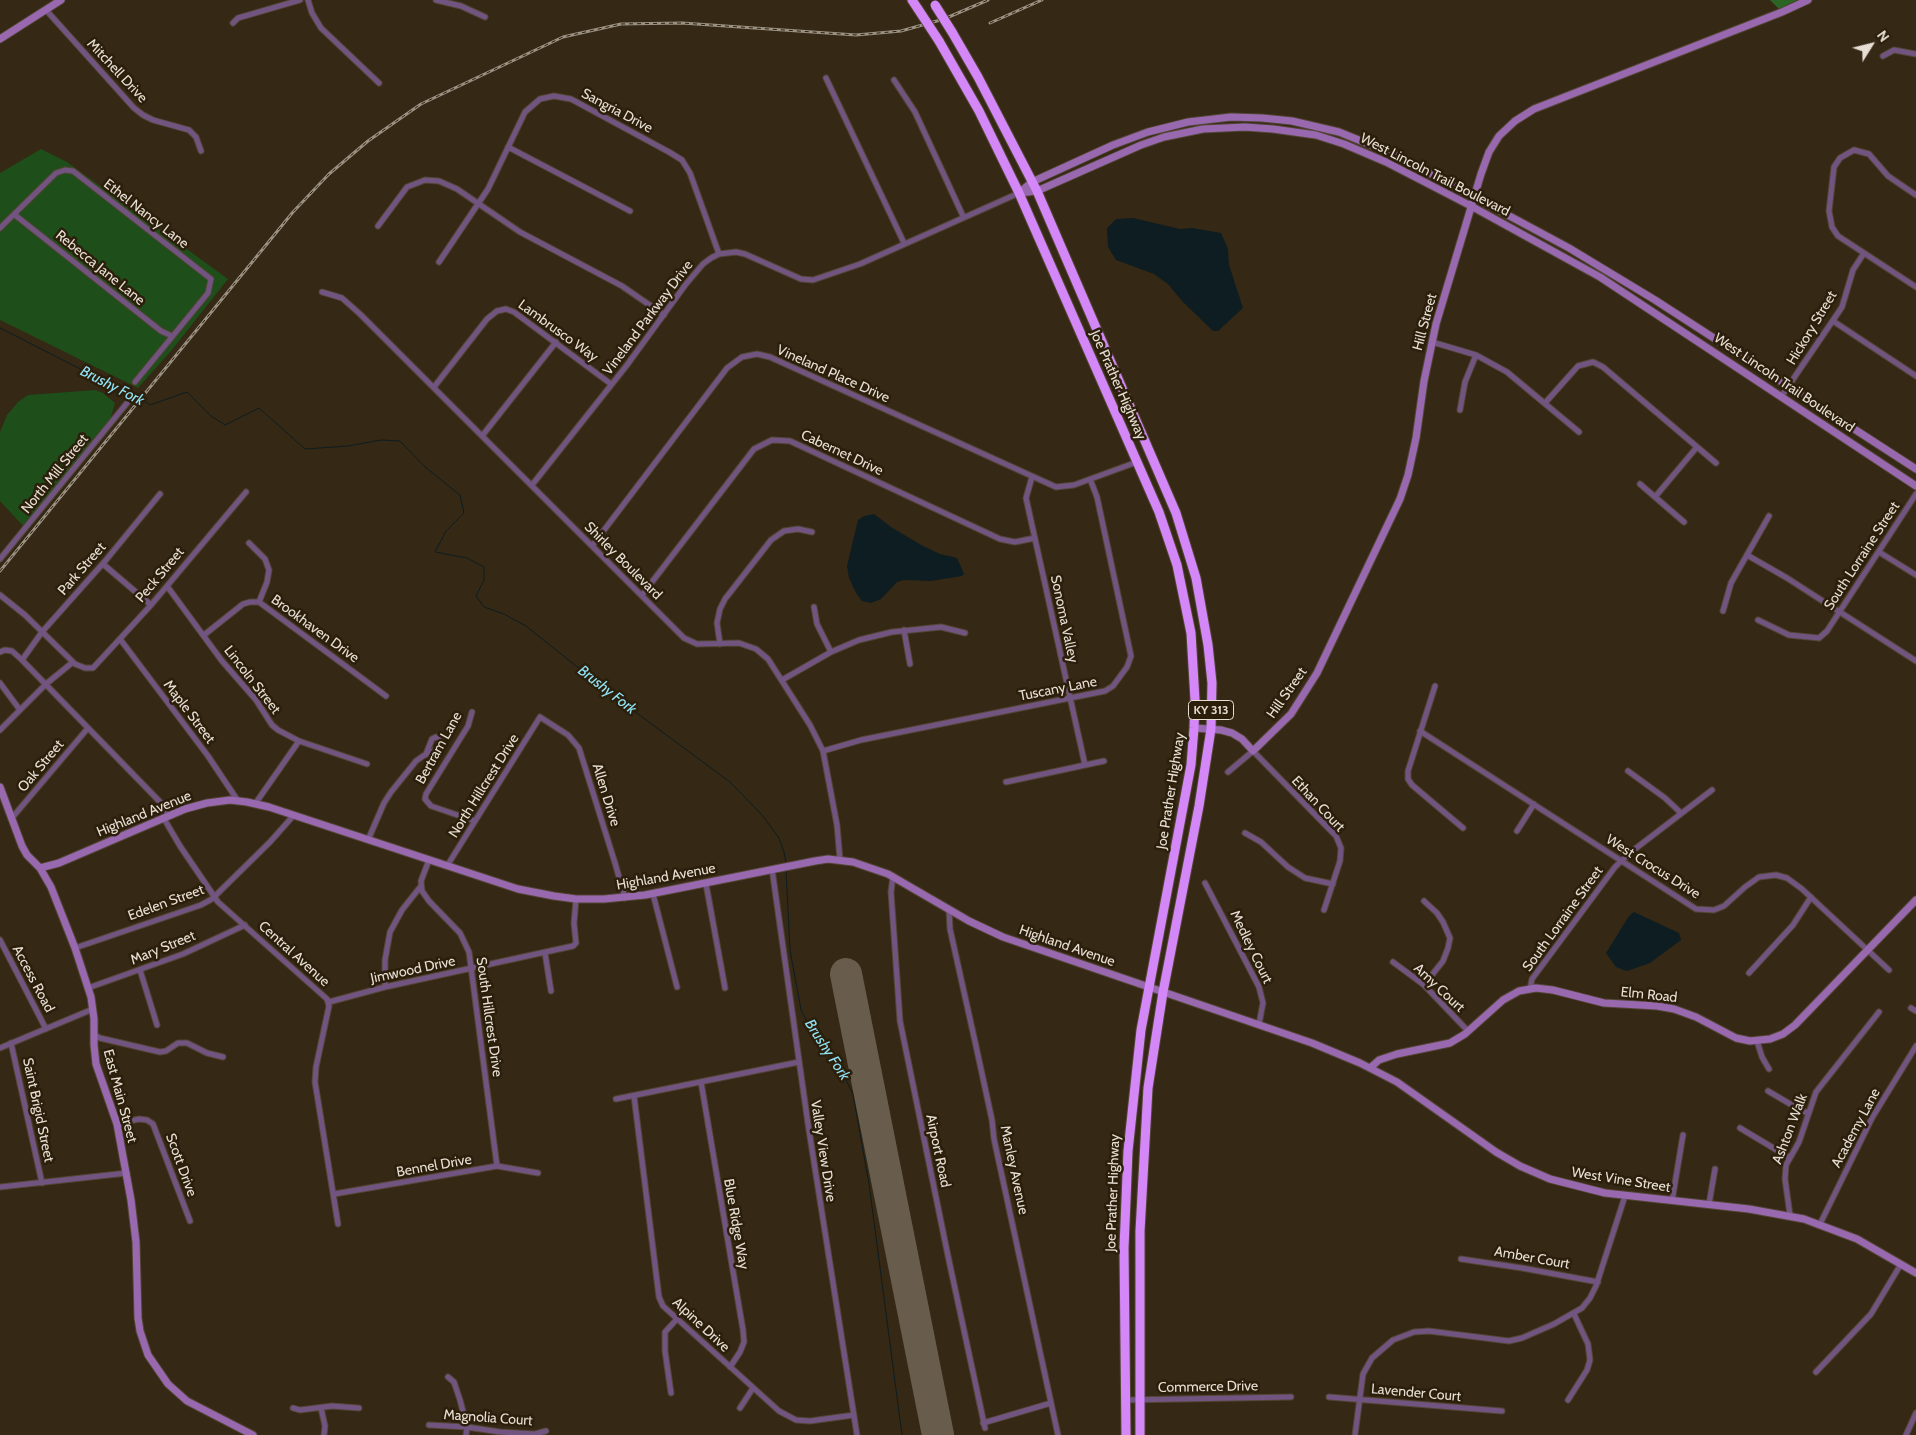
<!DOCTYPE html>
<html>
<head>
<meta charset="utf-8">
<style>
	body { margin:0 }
	#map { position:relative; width:1916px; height:1435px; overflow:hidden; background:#352815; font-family:Cabin,sans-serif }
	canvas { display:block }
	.north { position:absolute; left:1846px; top:20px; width:50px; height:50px; -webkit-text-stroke:4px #2b1f0b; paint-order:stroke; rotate:54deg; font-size:14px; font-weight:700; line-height:20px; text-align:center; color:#e8dfd4 }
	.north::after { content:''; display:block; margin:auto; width:18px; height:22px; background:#e8dfd4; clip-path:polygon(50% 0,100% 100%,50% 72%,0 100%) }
</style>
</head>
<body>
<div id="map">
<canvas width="1916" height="1435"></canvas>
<div class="north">N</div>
</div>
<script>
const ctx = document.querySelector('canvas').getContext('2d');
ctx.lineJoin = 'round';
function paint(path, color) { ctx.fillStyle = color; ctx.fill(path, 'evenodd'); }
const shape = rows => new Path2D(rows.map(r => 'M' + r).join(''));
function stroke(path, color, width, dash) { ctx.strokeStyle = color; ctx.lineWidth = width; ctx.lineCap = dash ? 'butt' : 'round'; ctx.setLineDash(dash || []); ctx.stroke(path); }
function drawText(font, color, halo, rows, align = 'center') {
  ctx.font = font + ' Cabin,sans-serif'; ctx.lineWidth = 5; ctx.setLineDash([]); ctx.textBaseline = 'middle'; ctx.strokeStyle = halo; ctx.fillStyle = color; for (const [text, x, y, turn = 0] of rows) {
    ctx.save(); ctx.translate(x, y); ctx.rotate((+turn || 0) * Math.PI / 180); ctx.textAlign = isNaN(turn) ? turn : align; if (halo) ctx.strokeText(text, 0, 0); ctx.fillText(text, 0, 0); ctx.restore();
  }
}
const green = shape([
	[41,149,67,162,228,279,171,351,138,388,0,320,0,173],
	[95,390,103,393,115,403,109,424,25,528,0,501,0,432,7,415,18,402,28,395]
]);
const forest = shape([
	[1770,0,1797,0,1779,9]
]);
const water = shape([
	[1133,218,1180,229,1192,228,1221,233,1228,249,1229,265,1243,308,1218,331,1213,331,1182,301,1168,284,1154,274,1116,260,1108,247,1107,228,1116,219],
	[874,514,891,527,923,546,940,554,957,558,964,574,962,576,931,581,904,580,897,582,881,599,871,603,862,601,856,593,849,578,847,566,858,520,864,516],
	[1634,912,1679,933,1681,940,1650,963,1627,971,1616,967,1606,953,1629,916]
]);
const stream = shape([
	[0,328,102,380,131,393,150,405,187,392,211,416,225,425,259,408,305,449,348,446,381,440,400,441,425,467,460,495,464,513,446,531,435,552,467,558,484,567,484,580,476,596,484,607,504,614,526,626,615,697,730,782,762,815,779,838,784,852,786,864],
	[786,871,790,950,801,1010,814,1035,841,1070,853,1094,869,1184,902,1435]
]);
const runway = shape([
	[846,974,938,1435]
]);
const street = shape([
	[308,0,312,13,321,28,379,83],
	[436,0,461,6,485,17],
	[46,10,134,108,143,115,153,120,189,130,196,137,201,151],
	[233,23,238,18,300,0],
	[1883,56,1894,50,1916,54],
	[826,78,904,243],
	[894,80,915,112,963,216],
	[508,147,630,211],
	[1916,195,1888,176,1869,154,1854,150,1840,158,1834,167,1829,211,1832,227,1838,236,1916,287],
	[15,215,161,331,172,336],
	[378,226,407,187,425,180,439,181,457,189,520,232,622,286,664,315],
	[0,228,56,173,65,170,73,171,211,279,208,293,135,382],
	[439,262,488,189,525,112,540,99,554,96,571,99,669,152,682,160,690,173,719,254],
	[322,292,342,298,360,314,684,638,697,644,739,643,756,649,768,659,810,725,823,751,837,825,840,860],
	[1833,321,1916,376],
	[1432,342,1476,355,1507,372,1579,432],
	[434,387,487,319,497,311,506,309,514,312,611,384],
	[1781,397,1842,307,1853,270,1864,253],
	[1545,403,1578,366,1593,362,1603,367,1716,463],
	[1460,410,1465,382,1476,355],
	[482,436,556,342],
	[1032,477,1026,498,1085,765],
	[1640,484,1655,497,1697,447],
	[532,485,627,365,686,284,703,264,711,258,719,254,736,252,745,254,801,279,813,280,860,264,1019,193],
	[1655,497,1684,522],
	[249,543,265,559,269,570,267,582,259,602],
	[592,546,727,368,742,357,757,354,770,357,1056,487,1074,485,1137,462],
	[1879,552,1916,575],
	[1747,555,1787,578,1916,661],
	[0,559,127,403],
	[103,564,151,605],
	[167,586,222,661,256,700,272,725,278,730,299,741,367,764],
	[0,595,25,615,75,664,85,668,93,668,151,605,246,492],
	[642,595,754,449,772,440,790,441,1000,539,1015,542,1035,538],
	[814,607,817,624,831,652],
	[1723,611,1731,583,1769,516],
	[1758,620,1789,635,1819,638,1827,631,1916,494],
	[904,630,910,664],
	[204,635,243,604,250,602,259,602,386,696],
	[120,639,208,756,238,801],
	[720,644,717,623,720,609,725,599,771,540,784,531,798,529,812,532],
	[0,652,5,650,12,651,22,660,164,806,168,815],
	[22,660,42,632,106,560,160,494],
	[782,680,831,652,859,640,892,632,941,627,965,633],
	[0,683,20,710],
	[1435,686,1408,771,1408,779,1412,785,1463,828],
	[472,712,468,726,426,794,425,799,431,806,475,821],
	[0,730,46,684,73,662],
	[1420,731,1696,909,1714,910,1724,906,1745,887,1759,877,1776,875,1787,878,1802,889,1889,970],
	[823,751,861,740,1105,691,1113,686,1127,667,1131,656,1097,497,1090,479],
	[1628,771,1665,798,1681,813],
	[1228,772,1253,751,1336,836,1341,848,1340,861,1324,910],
	[1006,782,1104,761],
	[255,804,299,741],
	[163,817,180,846,218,902,327,999,329,1006,316,1067,315,1082,338,1224],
	[11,819,88,728],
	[1517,831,1534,804],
	[1245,833,1261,842,1288,867,1305,878,1333,884],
	[368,840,384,803,391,792,416,761,423,756,439,748,441,744,441,739,436,737,432,739,426,754],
	[429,860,421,881,422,891,429,901,460,933,469,952,497,1166],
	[447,866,540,717,568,735,579,748,615,863,625,898],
	[772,869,808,1124,857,1435],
	[893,876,891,892,900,1021,948,1256,985,1428],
	[1205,883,1259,987,1263,1003,1259,1024],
	[706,884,725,988],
	[653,894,677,987],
	[1424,901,1437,913,1443,922,1450,938,1448,948,1443,961,1424,985],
	[949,910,950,929,976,1046,992,1120,994,1139,1058,1435],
	[0,940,46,1029],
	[75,948,201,905,212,899,270,842,294,815],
	[545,953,551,991],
	[1393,962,1424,985,1468,1031],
	[140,970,157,1025],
	[1749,973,1793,925,1811,897],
	[385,987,385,960,390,932,402,910,421,886],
	[88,988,183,954,245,925],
	[1530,989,1532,979,1615,867,1631,852,1712,790],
	[329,1002,385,987,573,946,576,943,574,923,576,899],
	[1911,1008,1916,1011],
	[94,1035,100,1038,160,1052,166,1051,178,1043,187,1043,207,1053,223,1057],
	[1757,1041,1762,1057,1769,1069],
	[11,1043,42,1183],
	[0,1048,93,1009],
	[701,1082,743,1330,744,1342,740,1352,730,1367],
	[1768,1091,1802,1111,1809,1113],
	[634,1096,659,1297,663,1306,779,1411,796,1420,810,1421,854,1415],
	[616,1099,799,1062],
	[117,1124,139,1119,147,1120,153,1124,190,1221],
	[1740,1128,1790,1158],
	[0,1187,127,1173],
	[334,1194,497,1166,538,1173],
	[1672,1201,1683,1135],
	[1709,1204,1715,1169],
	[1790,1215,1785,1179,1786,1165,1799,1142,1816,1092,1879,1012],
	[1820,1224,1872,1118,1916,1046],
	[1461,1259,1522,1268,1598,1282],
	[1816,1372,1871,1314,1901,1264],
	[448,1377,454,1382,460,1400,467,1427,466,1435],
	[671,1393,665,1351,665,1332,677,1319],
	[1329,1397,1502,1411],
	[1125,1400,1291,1397],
	[1568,1400,1587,1370,1590,1360,1588,1344,1574,1314],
	[293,1408,300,1410,332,1406,359,1408],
	[321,1408,325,1426,324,1435],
	[740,1408,753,1388],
	[983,1423,1051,1403],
	[429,1425,467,1427,500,1432,535,1434,546,1431],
	[1355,1435,1363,1374,1372,1358,1393,1340,1414,1332,1429,1331,1509,1341,1522,1338,1554,1324,1582,1308,1590,1298,1596,1286,1625,1196],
	[1906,1435,1916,1413]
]);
const secondary = shape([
	[0,39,61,0],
	[1019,193,1032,182,1113,145,1148,132,1188,122,1231,117,1262,118,1292,121,1339,132,1398,156,1569,248,1655,300,1916,469],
	[1019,193,1037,191,1141,145,1164,137,1203,129,1245,127,1273,129,1316,135,1344,144,1386,162,1471,206,1600,277,1916,486],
	[1194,728,1221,730,1232,733,1242,739,1253,751,1291,714,1317,673,1400,499,1408,475,1416,438,1424,381,1436,324,1481,174,1489,152,1499,136,1515,121,1534,109,1782,12,1808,0],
	[0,787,22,846,27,855,40,868,51,887,75,948,91,997,94,1019,94,1045,96,1064,117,1124,131,1200,136,1242,138,1318,140,1331,148,1355,168,1384,187,1401,253,1435],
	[40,868,59,863,185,809,207,803,230,800,247,802,269,807,518,889,554,896,576,899,604,899,645,895,815,861,828,859,853,862,888,874,969,921,1003,937,1312,1043,1360,1063,1397,1082,1496,1152,1520,1166,1550,1179,1605,1193,1749,1209,1804,1219,1857,1239,1916,1273],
	[1370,1068,1379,1060,1397,1054,1450,1043,1465,1034,1503,1000,1519,991,1536,988,1553,990,1604,1003,1657,1006,1674,1009,1696,1017,1736,1038,1750,1041,1770,1039,1783,1034,1795,1025,1916,900]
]);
const highway = shape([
	[912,0,918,9],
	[952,32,978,77,1037,191,1176,513,1196,578,1208,645,1212,683,1211,729,1199,806,1163,992,1148,1088,1140,1231,1140,1435],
	[939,41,979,111,1019,193,1159,512,1177,565,1191,633,1195,700,1194,728,1191,765,1141,1030,1128,1151,1124,1248,1126,1435]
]);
const rail = shape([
	[990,23,1042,0],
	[0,571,293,212,329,174,368,141,421,104,563,37,621,24,682,23,856,35,901,31,944,19,988,0]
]);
const highwayBridge = shape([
	[935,5,952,32],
	[918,9,939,41]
]);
const shields = [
	[1211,710,45]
];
const shieldNames = [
	["KY 313",1211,710]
];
const streetNames = [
	["Mitchell Drive",117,71,47],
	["Sangria Drive",617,111,28],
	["West Lincoln Trail Boulevard",1435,175,27],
	["Ethel Nancy Lane",146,214,38],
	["Rebecca Jane Lane",100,268,39],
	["Vineland Parkway Drive",648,318,-53],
	["Hill Street",1425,322,-75],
	["Hickory Street",1812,328,-59],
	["Lambrusco Way",558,331,36],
	["Vineland Place Drive",833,374,24],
	["West Lincoln Trail Boulevard",1784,383,34],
	["Joe Prather Highway",1118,385,66],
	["Cabernet Drive",842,453,25],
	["North Mill Street",55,474,-51],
	["South Lorraine Street",1862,556,-57],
	["Shirley Boulevard",623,561,45],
	["Park Street",82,569,-49],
	["Peck Street",160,575,-50],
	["Sonoma Valley",1064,619,78],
	["Brookhaven Drive",315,629,36],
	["Lincoln Street",252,680,52],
	["Tuscany Lane",1058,689,-11],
	["Hill Street",1287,693,-55],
	["Maple Street",189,712,53],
	["Bertram Lane",439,748,-61],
	["Oak Street",41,766,-50],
	["North Hillcrest Drive",484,786,-58],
	["Joe Prather Highway",1171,791,-81],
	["Allen Drive",606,795,73],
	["Ethan Court",1318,804,47],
	["Highland Avenue",144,814,-22],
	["West Crocus Drive",1653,867,32],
	["Highland Avenue",666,877,-10],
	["Edelen Street",166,903,-20],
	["South Lorraine Street",1563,919,-54],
	["Highland Avenue",1067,946,19],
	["Medley Court",1251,947,64],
	["Mary Street",163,948,-22],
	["Central Avenue",294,954,42],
	["Jimwood Drive",413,970,-12],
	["Access Road",33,979,62],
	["Amy Court",1439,988,43],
	["Elm Road",1649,995,6],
	["South Hillcrest Drive",489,1017,82],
	["East Main Street",120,1096,75],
	["Saint Brigid Street",38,1110,78],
	["Academy Lane",1856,1128,-62],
	["Ashton Walk",1790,1129,-69],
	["Valley View Drive",823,1151,81],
	["Airport Road",938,1151,78],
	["Scott Drive",181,1165,70],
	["Bennel Drive",434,1166,-10],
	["Manley Avenue",1014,1170,78],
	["West Vine Street",1621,1180,9],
	["Joe Prather Highway",1113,1193,-88],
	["Blue Ridge Way",736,1224,80],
	["Amber Court",1532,1258,10],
	["Alpine Drive",701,1325,43],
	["Commerce Drive",1208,1387,-1],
	["Lavender Court",1416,1393,5],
	["Magnolia Court",488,1418,4]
];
const waterNames = [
	["Brushy Fork",112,386,27],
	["Brushy Fork",607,690,38],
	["Brushy Fork",827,1050,57]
];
paint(green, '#1e4e19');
paint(forest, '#2c6425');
paint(water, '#0e1d21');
stroke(stream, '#0e1d21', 1);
stroke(runway, '#685c4c', 32);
stroke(street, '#524534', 7);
stroke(secondary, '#524534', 9);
stroke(highway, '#524534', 11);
stroke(street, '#725480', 5);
stroke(secondary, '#9969b0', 7);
stroke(highway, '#d487f7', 9);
stroke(rail, '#9b9182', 3);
stroke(rail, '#2b1f0b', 1, [4]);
stroke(highwayBridge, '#524534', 11, []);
stroke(highwayBridge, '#d487f7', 9);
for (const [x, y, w] of shields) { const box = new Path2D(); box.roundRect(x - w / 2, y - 9.5, w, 19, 4); ctx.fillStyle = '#2b1f0b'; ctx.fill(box); stroke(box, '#e8dfd4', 1); }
drawText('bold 12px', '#e8dfd4', null, shieldNames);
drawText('14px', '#e8dfd4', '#2b1f0b', streetNames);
drawText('italic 15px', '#91e4f8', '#2b1f0b', waterNames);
</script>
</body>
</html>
